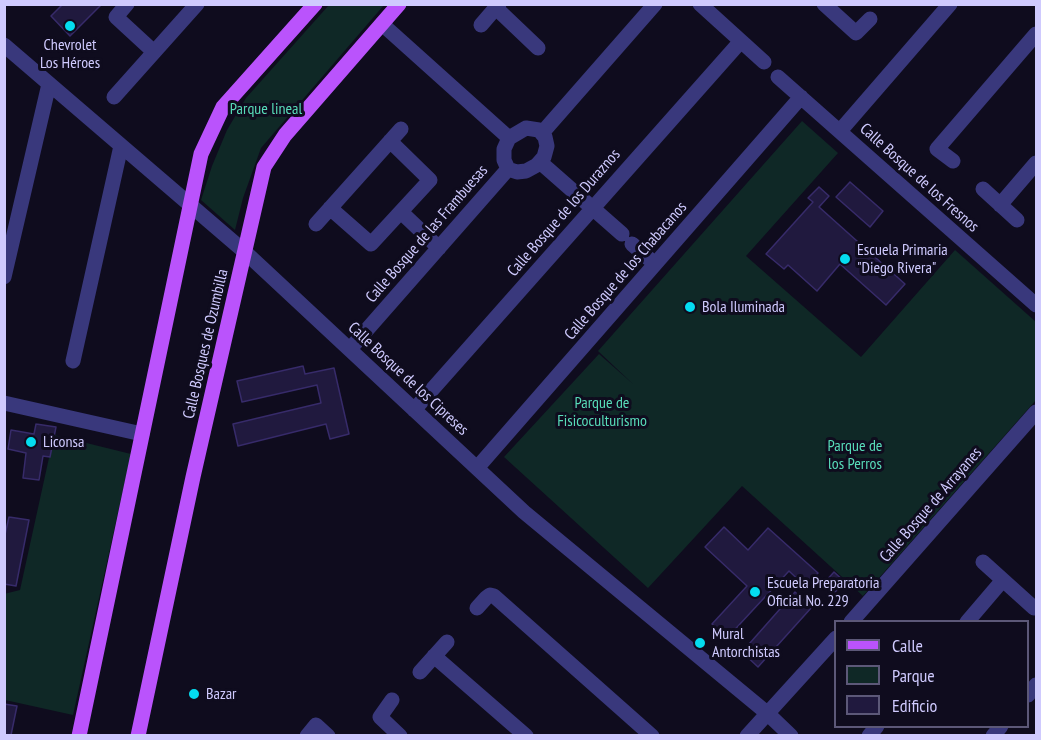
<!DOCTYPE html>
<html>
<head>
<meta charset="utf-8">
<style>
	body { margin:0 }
	#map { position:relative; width:1041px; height:740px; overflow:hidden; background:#0f0c1e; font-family:"PT Sans Narrow",sans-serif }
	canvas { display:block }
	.frame { position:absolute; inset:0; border:6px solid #cfcafe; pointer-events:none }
	.legend { position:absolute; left:834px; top:620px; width:195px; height:108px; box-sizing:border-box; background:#0f0c1e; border:2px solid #5c5878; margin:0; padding:8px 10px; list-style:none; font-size:18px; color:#cfcafe }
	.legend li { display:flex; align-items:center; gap:12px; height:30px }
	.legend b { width:30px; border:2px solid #5c5878 }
</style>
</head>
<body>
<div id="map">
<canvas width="1041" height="740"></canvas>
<div class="frame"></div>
<ul class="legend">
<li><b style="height:8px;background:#ba53fc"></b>Calle</li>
<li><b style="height:16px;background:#0f2826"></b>Parque</li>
<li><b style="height:16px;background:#20193e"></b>Edificio</li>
</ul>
</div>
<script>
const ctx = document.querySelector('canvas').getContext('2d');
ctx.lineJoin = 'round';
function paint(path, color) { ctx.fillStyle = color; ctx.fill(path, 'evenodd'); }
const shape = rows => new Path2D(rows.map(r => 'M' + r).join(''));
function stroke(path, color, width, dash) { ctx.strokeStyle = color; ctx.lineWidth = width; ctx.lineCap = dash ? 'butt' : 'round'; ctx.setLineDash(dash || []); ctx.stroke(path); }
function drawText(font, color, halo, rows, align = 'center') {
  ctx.font = font + ' "PT Sans Narrow",sans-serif'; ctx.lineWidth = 6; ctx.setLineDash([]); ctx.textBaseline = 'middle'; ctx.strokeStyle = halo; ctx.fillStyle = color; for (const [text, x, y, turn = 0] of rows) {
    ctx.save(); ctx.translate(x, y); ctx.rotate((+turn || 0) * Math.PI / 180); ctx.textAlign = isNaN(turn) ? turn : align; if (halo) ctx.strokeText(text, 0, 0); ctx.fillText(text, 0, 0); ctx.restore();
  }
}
const green = shape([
	[329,5,384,5,261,148,243,198,235,230,201,200,212,166,227,130,246,98],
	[802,121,838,153,746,256,861,357,955,250,1036,322,1036,400,863,596,742,486,648,588,504,457,599,354,633,384,598,351],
	[54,435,131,454,73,715,5,700,4,594,20,590]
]);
const building = shape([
	[63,4,102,4,70,36,51,16,63,4],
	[850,182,883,211,870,227,836,197,850,182],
	[819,187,829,196,819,207,905,284,886,305,840,264,817,291,788,265,784,269,766,254,813,202,808,198,819,187],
	[303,366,305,374,334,368,349,434,330,439,326,424,238,446,233,424,321,403,317,385,242,402,237,381,303,366],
	[36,424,56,427,50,457,43,456,39,480,23,478,26,453,8,449,11,430,34,434,36,424],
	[9,517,29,520,16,586,4,584,4,539,9,517],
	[724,527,748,550,768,528,818,573,806,587,789,571,727,638,712,624,747,586,705,547,724,527],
	[834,572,845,582,835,592,825,582,834,572],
	[795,592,812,607,758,667,742,652,795,592],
	[4,704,17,706,11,735,4,735,4,704]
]);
const minor = shape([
	[127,4,116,17,154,52],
	[700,4,764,62],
	[824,4,856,33,870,19],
	[496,8,538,48],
	[382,24,509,138],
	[481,25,499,4],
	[4,45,245,252,524,512,767,713,791,736],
	[778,77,1036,305],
	[114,97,197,4],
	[526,128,539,130,545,137,547,146,544,157,537,165,526,171,517,172,508,169,504,160,504,149,509,138,526,128],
	[840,131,950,4],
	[542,133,655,4],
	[953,161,937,149,1036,34],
	[540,162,622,234],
	[983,189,1017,220],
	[1000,205,1036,163],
	[330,208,371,244,430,180,390,141],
	[401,212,439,248],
	[316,224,401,129],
	[632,244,655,264],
	[4,277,49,84],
	[350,349,508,169],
	[73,361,121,146],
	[4,403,142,434],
	[414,410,741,41],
	[477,468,801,97],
	[983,562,1034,608],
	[477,608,486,598,490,595,494,596,652,736],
	[851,622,1036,412],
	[967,622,1002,581],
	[434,656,526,736],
	[420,672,447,642],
	[1028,695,1036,685],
	[392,700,380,717,400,736],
	[307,736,316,725,328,736],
	[747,736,836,638],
	[869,736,877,726],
	[993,736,1001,726]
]);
const major = shape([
	[79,736,201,154,223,107,315,4],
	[138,736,193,477,264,167,285,135,399,4]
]);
const markers = [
	[70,26,6,"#04dcf0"],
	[845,259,6,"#04dcf0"],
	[690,307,6,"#04dcf0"],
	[31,442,6,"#04dcf0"],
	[755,592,6,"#04dcf0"],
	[700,643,6,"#04dcf0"],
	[194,694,6,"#04dcf0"]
];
const poiNames = [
	["Chevrolet",70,45,"center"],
	["Los Héroes",70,63,"center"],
	["Escuela Primaria",857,250],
	["\"Diego Rivera\"",857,268],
	["Bola Iluminada",702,307],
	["Liconsa",43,442],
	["Escuela Preparatoria",767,583],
	["Oficial No. 229",767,601],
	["Mural",712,634],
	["Antorchistas",712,652],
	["Bazar",206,694]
];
const parkNames = [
	["Parque lineal",266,109],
	["Parque de",602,403],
	["Fisicoculturismo",602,421],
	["Parque de",855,446],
	["los Perros",855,464]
];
const streetNames = [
	["Calle Bosque de los Fresnos",919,178,42],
	["Calle Bosque de los Duraznos",564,213,-49],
	["Calle Bosque de las Frambuesas",427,234,-49],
	["Calle Bosque de los Chabacanos",626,271,-49],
	["Calle Bosques de Ozumbilla",206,344,-77],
	["Calle Bosque de los Cipreses",408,379,43],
	["Calle Bosque de Arrayanes",931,505,-49]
];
paint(green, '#0f2826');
paint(building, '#20193e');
stroke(building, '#372b6a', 1.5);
stroke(minor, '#39387c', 15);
stroke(major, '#ba53fc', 15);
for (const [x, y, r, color] of markers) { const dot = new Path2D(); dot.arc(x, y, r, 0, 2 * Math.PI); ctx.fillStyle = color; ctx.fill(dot); stroke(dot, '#0f0c1e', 2); }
drawText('16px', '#cfcafe', '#0f0c1e', poiNames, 'left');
drawText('16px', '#58dcb9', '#0f0c1e', parkNames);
drawText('16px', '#cfcafe', '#0f0c1e', streetNames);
</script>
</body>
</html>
